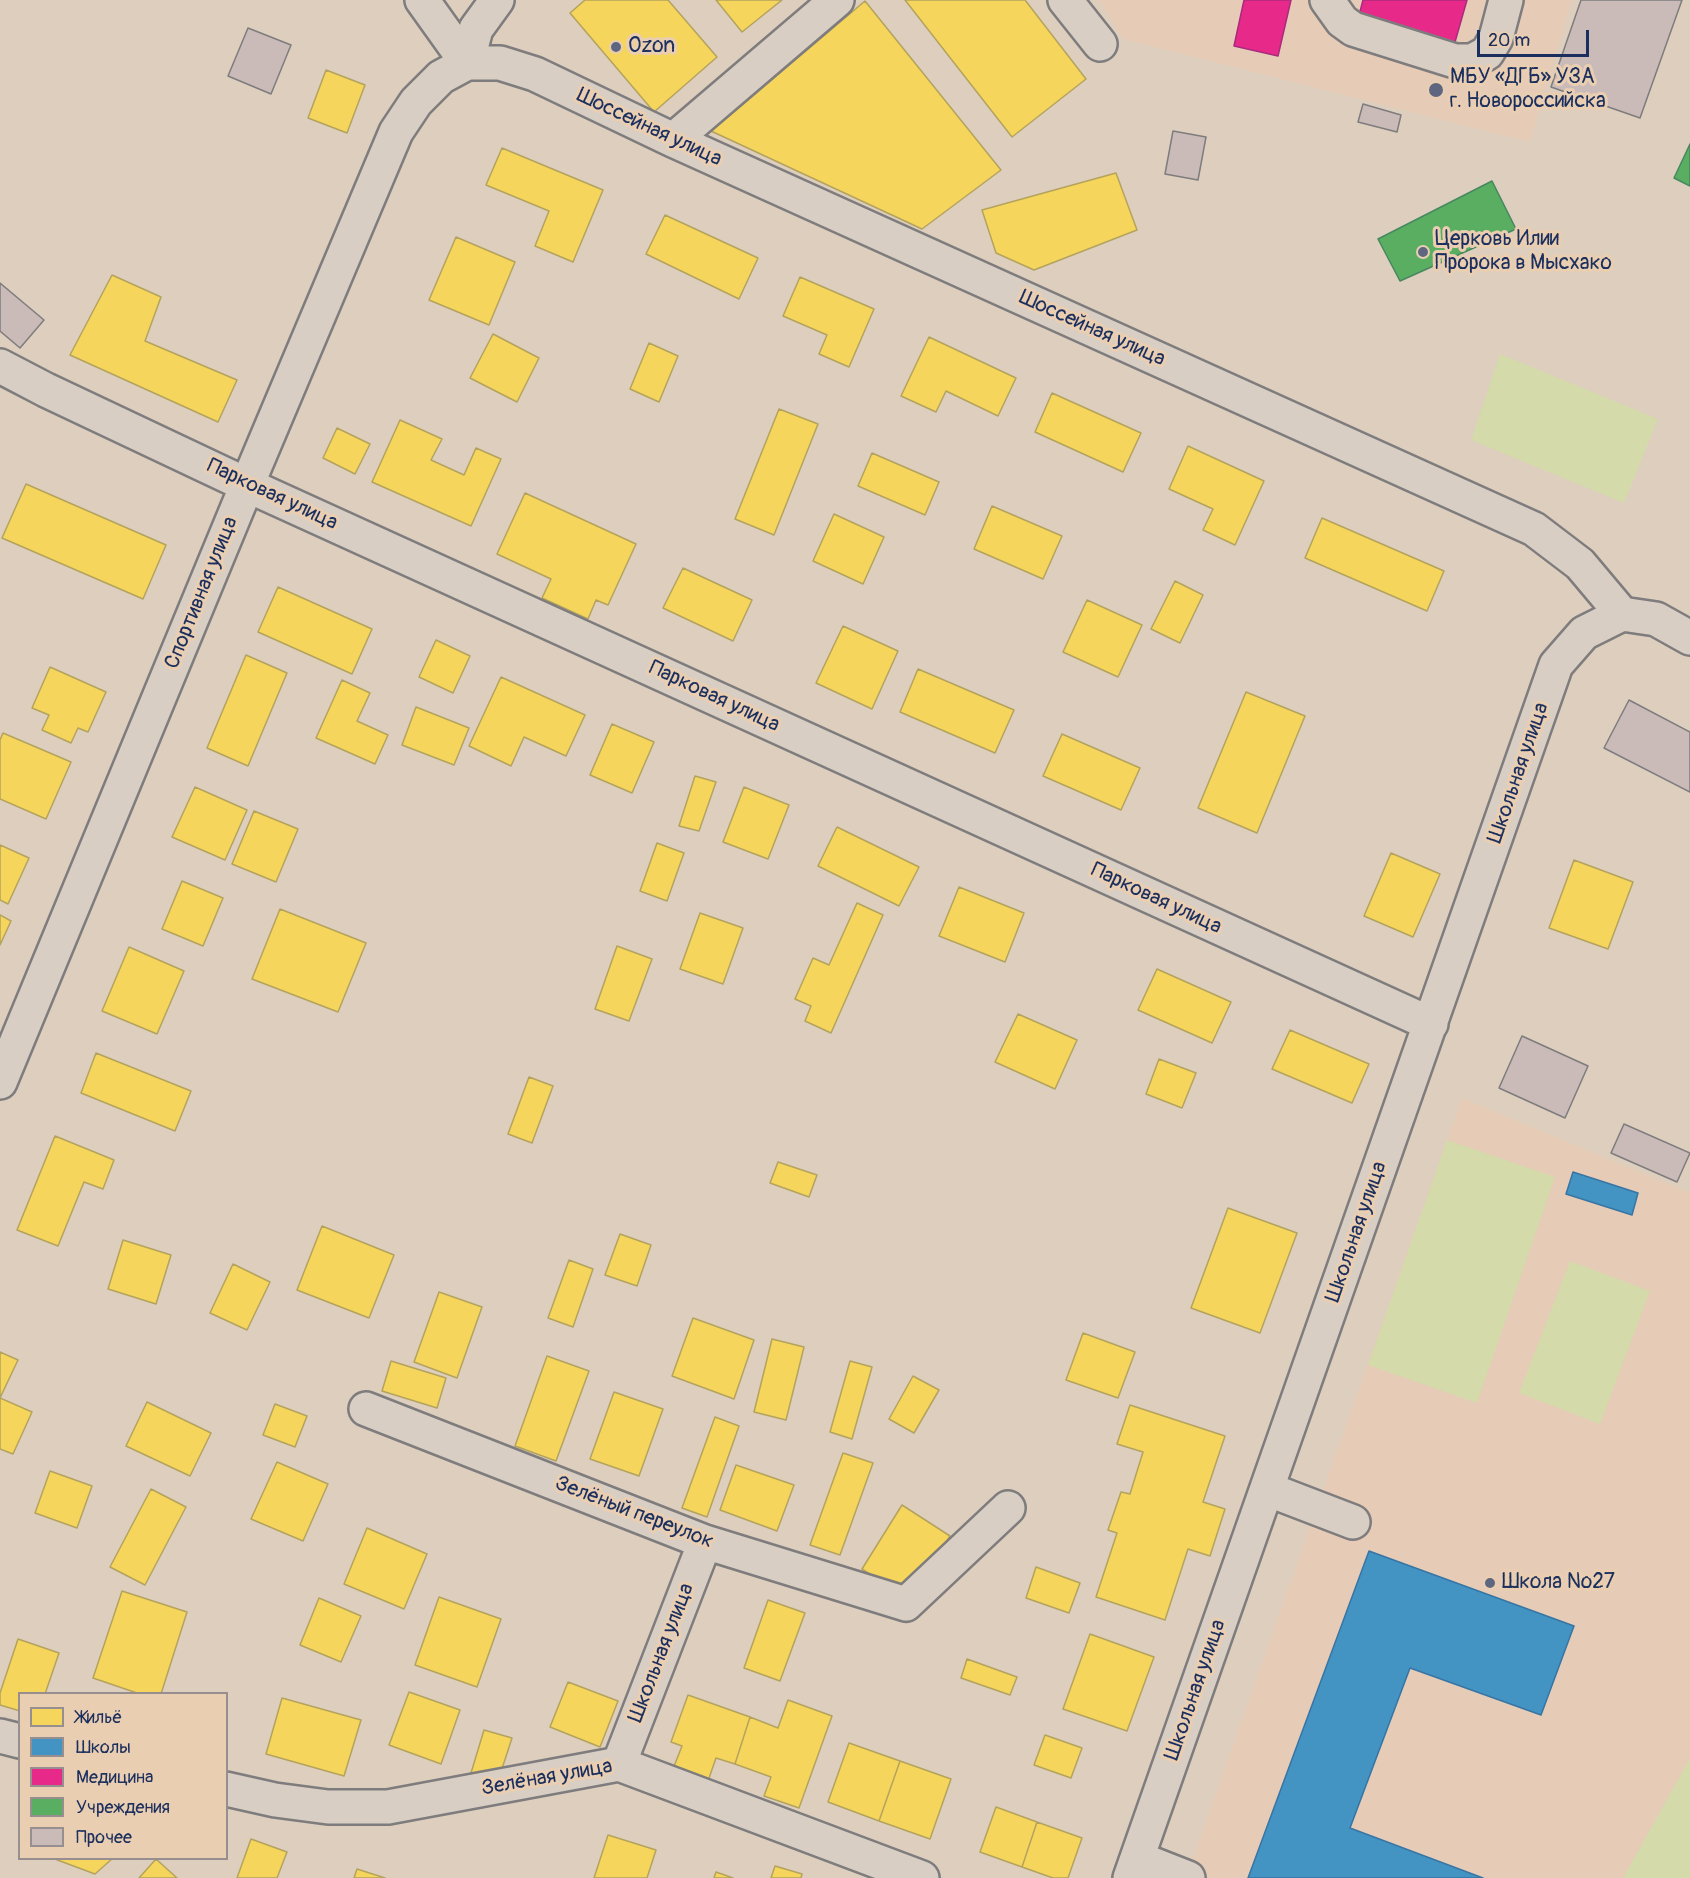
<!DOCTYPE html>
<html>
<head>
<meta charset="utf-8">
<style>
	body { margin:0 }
	#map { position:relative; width:1690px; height:1878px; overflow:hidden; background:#ddcebe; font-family:Pangolin,sans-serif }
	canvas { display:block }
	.legend { position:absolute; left:18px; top:1692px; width:210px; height:168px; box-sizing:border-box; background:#eaceb1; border:2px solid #978e90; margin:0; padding:8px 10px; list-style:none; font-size:18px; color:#1b2f5e }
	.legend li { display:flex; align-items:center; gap:12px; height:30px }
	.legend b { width:30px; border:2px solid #978e90 }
	.scale { position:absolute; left:1477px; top:30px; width:112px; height:27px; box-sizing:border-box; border:3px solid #1b2f5e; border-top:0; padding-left:8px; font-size:18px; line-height:21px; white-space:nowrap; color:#1b2f5e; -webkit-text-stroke:4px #eaceb1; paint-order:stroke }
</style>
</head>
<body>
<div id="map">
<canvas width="1690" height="1878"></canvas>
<ul class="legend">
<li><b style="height:16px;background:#f6d55c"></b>Жильё</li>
<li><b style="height:16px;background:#4393c3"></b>Школы</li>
<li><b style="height:16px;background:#e7298a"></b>Медицина</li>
<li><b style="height:16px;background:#5aae61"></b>Учреждения</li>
<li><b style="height:16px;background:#cabbb8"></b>Прочее</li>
</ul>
<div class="scale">20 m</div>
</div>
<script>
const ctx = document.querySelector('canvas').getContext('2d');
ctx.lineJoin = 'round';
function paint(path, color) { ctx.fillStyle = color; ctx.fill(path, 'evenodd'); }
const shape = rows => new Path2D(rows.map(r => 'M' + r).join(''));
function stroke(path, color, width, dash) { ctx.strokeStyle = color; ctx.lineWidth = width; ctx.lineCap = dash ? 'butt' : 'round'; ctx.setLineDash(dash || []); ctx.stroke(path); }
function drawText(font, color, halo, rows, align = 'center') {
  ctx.font = font + ' Pangolin,sans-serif'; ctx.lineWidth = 6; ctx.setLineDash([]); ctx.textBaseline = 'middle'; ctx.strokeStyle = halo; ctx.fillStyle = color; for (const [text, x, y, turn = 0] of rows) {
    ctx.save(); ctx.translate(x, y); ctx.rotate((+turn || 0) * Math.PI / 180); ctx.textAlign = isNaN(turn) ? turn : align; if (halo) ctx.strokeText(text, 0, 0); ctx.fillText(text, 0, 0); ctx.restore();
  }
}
const built = shape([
	[1099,0,1572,0,1530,142,1123,39],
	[1462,1098,1690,1193,1690,1801,1658,1878,1186,1878]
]);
const green = shape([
	[1500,354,1658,419,1624,503,1471,440],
	[1447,1140,1555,1177,1477,1403,1368,1365],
	[1570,1261,1650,1291,1600,1424,1519,1393],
	[1690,1758,1690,1878,1623,1878]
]);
const homes = shape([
	[585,0,668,0,717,57,654,112,570,13,585,0],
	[716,0,782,0,742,32,716,0],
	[905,0,1025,0,1086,79,1012,137,905,0],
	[865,1,1001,170,922,229,711,131,865,1],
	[326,70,365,85,347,133,308,118,326,70],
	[502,148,603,190,573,262,535,246,549,211,486,185,502,148],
	[1116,173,1137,230,1034,270,996,253,982,210,1116,173],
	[665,215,758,258,739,299,646,254,665,215],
	[456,237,515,262,489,325,429,300,456,237],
	[112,275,161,297,145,341,237,380,218,422,70,355,112,275],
	[800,277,874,309,849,367,819,354,827,335,783,316,800,277],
	[493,334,539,358,517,402,470,378,493,334],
	[929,337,1016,378,998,416,946,391,936,412,901,396,929,337],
	[649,343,678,356,659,402,630,389,649,343],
	[1052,393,1141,433,1123,472,1035,432,1052,393],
	[779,409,818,424,774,535,735,519,779,409],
	[400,420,442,439,431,460,464,475,476,448,501,459,471,526,372,482,400,420],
	[337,428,370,444,355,474,323,458,337,428],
	[1188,446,1264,481,1235,545,1203,530,1213,509,1169,489,1188,446],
	[872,453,939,482,925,515,858,486,872,453],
	[26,484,166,545,143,599,2,538,26,484],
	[525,493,636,544,608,605,596,600,588,619,542,598,551,579,497,554,525,493],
	[992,506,1062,536,1043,579,974,549,992,506],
	[834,514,884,537,863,584,813,561,834,514],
	[1322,518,1444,571,1427,611,1305,558,1322,518],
	[683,568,752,600,733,641,663,608,683,568],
	[1175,581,1203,595,1180,643,1151,629,1175,581],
	[278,587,372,629,352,674,258,632,278,587],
	[1087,600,1142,625,1118,677,1063,652,1087,600],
	[843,626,898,651,872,709,816,683,843,626],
	[436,640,470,656,453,693,419,677,436,640],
	[246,655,287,673,248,766,207,748,246,655],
	[50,667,106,692,88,732,78,728,71,743,42,730,49,715,32,708,50,667],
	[918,669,1014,710,995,753,900,712,918,669],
	[501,677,585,715,566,756,524,737,511,766,469,746,501,677],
	[342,680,370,693,357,721,388,735,375,764,316,738,342,680],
	[1246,692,1305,716,1257,833,1198,808,1246,692],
	[416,707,469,728,454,765,402,745,416,707],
	[612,724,654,742,632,793,590,775,612,724],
	[3,733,71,762,46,819,0,799,0,740,3,733],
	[1062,734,1140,768,1121,810,1043,776,1062,734],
	[695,776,716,782,699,831,679,826,695,776],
	[195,787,247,810,225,860,172,837,195,787],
	[744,787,789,805,768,859,723,842,744,787],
	[254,811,298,829,276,882,232,864,254,811],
	[837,827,919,867,899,906,818,866,837,827],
	[657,843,684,853,667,901,640,891,657,843],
	[0,845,29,858,8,904,0,900,0,845],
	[1391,853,1440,874,1413,937,1364,916,1391,853],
	[1574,860,1633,882,1608,949,1549,928,1574,860],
	[182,881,223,898,203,946,162,929,182,881],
	[959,887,1024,913,1005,962,939,936,959,887],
	[857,903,883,915,831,1033,805,1021,811,1006,795,999,813,958,829,965,857,903],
	[280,909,366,943,338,1012,252,979,280,909],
	[700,913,743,928,723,984,680,969,700,913],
	[0,915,11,921,0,945,0,915],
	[617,946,652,959,629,1021,595,1009,617,946],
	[129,947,184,971,157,1034,102,1011,129,947],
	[1157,969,1231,1002,1212,1043,1138,1010,1157,969],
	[1018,1014,1077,1040,1055,1089,995,1062,1018,1014],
	[1290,1030,1369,1064,1352,1103,1272,1069,1290,1030],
	[96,1053,191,1091,175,1131,81,1093,96,1053],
	[1159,1059,1196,1073,1182,1108,1146,1094,1159,1059],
	[529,1077,553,1086,532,1143,508,1134,529,1077],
	[55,1136,114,1160,103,1189,84,1182,58,1246,17,1230,55,1136],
	[778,1162,817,1175,809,1197,770,1183,778,1162],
	[1228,1208,1297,1233,1260,1333,1191,1308,1228,1208],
	[322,1226,394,1255,369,1318,297,1290,322,1226],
	[620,1234,651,1245,637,1286,605,1275,620,1234],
	[123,1240,171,1255,156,1304,108,1289,123,1240],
	[569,1260,593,1269,573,1327,548,1318,569,1260],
	[233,1264,270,1282,247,1330,210,1313,233,1264],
	[439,1292,482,1307,457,1378,414,1362,439,1292],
	[693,1318,754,1340,734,1399,672,1376,693,1318],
	[1083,1333,1135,1352,1118,1398,1066,1380,1083,1333],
	[772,1339,804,1347,786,1420,754,1412,772,1339],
	[0,1352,18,1360,0,1398,0,1352],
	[547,1356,589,1371,556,1461,515,1446,547,1356],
	[391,1361,446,1378,437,1408,382,1391,391,1361],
	[850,1361,872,1367,852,1439,830,1432,850,1361],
	[913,1376,939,1390,914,1433,889,1419,913,1376],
	[614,1392,663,1409,639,1476,590,1459,614,1392],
	[0,1398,32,1412,13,1454,0,1449,0,1398],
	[147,1402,211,1433,190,1476,126,1446,147,1402],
	[275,1404,307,1416,295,1447,263,1435,275,1404],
	[1130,1405,1225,1436,1203,1502,1225,1509,1210,1556,1188,1549,1165,1620,1096,1597,1117,1533,1108,1530,1121,1492,1130,1494,1143,1452,1117,1444,1130,1405],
	[715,1417,739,1426,707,1517,682,1508,715,1417],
	[843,1453,873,1463,840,1555,810,1545,843,1453],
	[277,1462,328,1484,303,1541,251,1519,277,1462],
	[736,1465,794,1485,777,1531,720,1510,736,1465],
	[50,1471,92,1486,77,1528,35,1513,50,1471],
	[151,1489,186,1507,145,1585,110,1567,151,1489],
	[902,1505,950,1536,910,1600,862,1569,902,1505],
	[367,1528,427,1554,404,1609,344,1584,367,1528],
	[1036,1567,1080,1583,1069,1613,1026,1598,1036,1567],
	[122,1591,187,1612,161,1694,140,1694,93,1678,122,1591],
	[439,1597,501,1619,477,1687,415,1665,439,1597],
	[319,1598,361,1616,341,1662,300,1645,319,1598],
	[768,1600,805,1613,780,1681,744,1668,768,1600],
	[1090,1634,1154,1657,1127,1731,1063,1709,1090,1634],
	[18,1639,59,1653,45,1694,20,1694,20,1711,0,1705,0,1693,18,1639],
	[967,1659,1017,1677,1010,1695,961,1678,967,1659],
	[568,1682,618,1701,600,1747,550,1727,568,1682],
	[409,1692,460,1710,441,1764,389,1745,409,1692],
	[688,1695,750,1717,735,1764,716,1758,708,1781,673,1769,682,1746,671,1742,688,1695],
	[282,1698,361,1720,344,1776,266,1754,282,1698],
	[788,1700,832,1716,799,1808,764,1796,771,1777,735,1764,750,1717,778,1728,788,1700],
	[484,1730,512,1738,498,1781,471,1773,484,1730],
	[1045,1735,1082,1748,1071,1778,1034,1765,1045,1735],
	[849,1743,900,1761,879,1821,828,1802,849,1743],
	[900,1761,951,1779,930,1839,879,1821,900,1761],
	[996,1807,1037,1822,1022,1867,980,1852,996,1807],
	[1037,1822,1082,1838,1068,1878,1053,1878,1022,1867,1037,1822],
	[608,1835,656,1850,647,1878,594,1878,608,1835],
	[251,1839,287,1852,277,1878,237,1878,251,1839],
	[52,1858,113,1858,95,1874,52,1858],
	[156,1859,177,1878,139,1878,156,1859],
	[775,1866,802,1874,801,1878,771,1878,775,1866],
	[357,1869,385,1878,354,1878,357,1869],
	[716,1872,733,1878,714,1878,716,1872]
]);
const schools = shape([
	[1573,1172,1638,1193,1632,1215,1566,1194,1573,1172],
	[1369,1551,1574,1626,1541,1715,1410,1668,1350,1828,1483,1878,1248,1878,1369,1551]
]);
const health = shape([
	[1244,0,1291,0,1278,56,1234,46,1244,0],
	[1363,0,1467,0,1453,49,1357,23,1363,0]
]);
const public = shape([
	[1690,144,1690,186,1674,178,1690,144],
	[1492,181,1516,229,1400,281,1378,239,1492,181]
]);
const building = shape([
	[1581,0,1682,0,1640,118,1551,87,1581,0],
	[248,28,291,45,271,94,228,76,248,28],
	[1363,104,1401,115,1397,132,1358,122,1363,104],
	[1173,131,1206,137,1198,180,1165,174,1173,131],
	[0,283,44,320,20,348,0,331,0,283],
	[1629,700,1690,732,1690,792,1604,748,1629,700],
	[1522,1036,1588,1066,1565,1118,1499,1088,1522,1036],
	[1624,1124,1690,1153,1677,1182,1611,1153,1624,1124]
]);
const minor = shape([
	[422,0,467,63],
	[1065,0,1100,44],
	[1327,0,1342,21,1353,29,1455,61,1472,61,1487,53,1496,38,1506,0],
	[467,63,500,63,535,74,673,140,1534,529,1580,564,1622,614,1656,619,1690,638],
	[467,63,476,29,497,0],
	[673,140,837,0],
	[0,366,46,390,247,485,1431,1024],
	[0,1082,247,485,396,132,416,102,441,77,467,63],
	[366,1409,705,1542,906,1604,1008,1508],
	[1267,1489,1353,1522],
	[0,1736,20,1741],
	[619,1764,705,1542],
	[226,1789,275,1800,328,1807,388,1807,619,1764,922,1878],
	[1137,1858,1188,1878],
	[1130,1878,1556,665,1584,633,1622,614]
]);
const markers = [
	[616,47,6,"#5f6780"],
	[1436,90,8,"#5f6780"],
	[1423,252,6,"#5f6780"],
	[1490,1583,6,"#5f6780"]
];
const poiNames = [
	["Ozon",628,47],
	["МБУ «ДГБ» УЗА",1450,78],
	["г. Новороссийска",1450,102],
	["Церковь Илии",1435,240],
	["Пророка в Мысхако",1435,264],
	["Школа №27",1502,1583]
];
const streetNames = [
	["Шоссейная улица",649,128,25],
	["Шоссейная улица",1092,329,24],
	["Парковая улица",272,495,25],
	["Спортивная улица",202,593,-68],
	["Парковая улица",714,697,25],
	["Школьная улица",1519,773,-71],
	["Парковая улица",1156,899,25],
	["Школьная улица",1357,1232,-71],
	["Зелёный переулок",634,1513,21],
	["Школьная улица",662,1653,-69],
	["Школьная улица",1196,1690,-71],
	["Зелёная улица",547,1778,-10]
];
paint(built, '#e6cbb6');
paint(green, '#d4daaa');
paint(homes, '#f6d55c');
stroke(homes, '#b4a35d', 1.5);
paint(schools, '#4393c3');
stroke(schools, '#3775a5', 1.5);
paint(health, '#e7298a');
stroke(health, '#aa2b7d', 1.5);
paint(public, '#5aae61');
stroke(public, '#478860', 1.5);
paint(building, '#cabbb8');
stroke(building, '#7e7c7d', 1.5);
stroke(minor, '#7e7c7d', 38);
stroke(minor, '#d8cec3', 33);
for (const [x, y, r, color] of markers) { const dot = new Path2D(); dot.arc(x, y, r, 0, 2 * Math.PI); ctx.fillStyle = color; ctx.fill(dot); stroke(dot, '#eaceb1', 2); }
drawText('21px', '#1b2f5e', '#eaceb1', poiNames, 'left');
drawText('21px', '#1b2f5e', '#eaceb1', streetNames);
</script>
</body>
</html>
